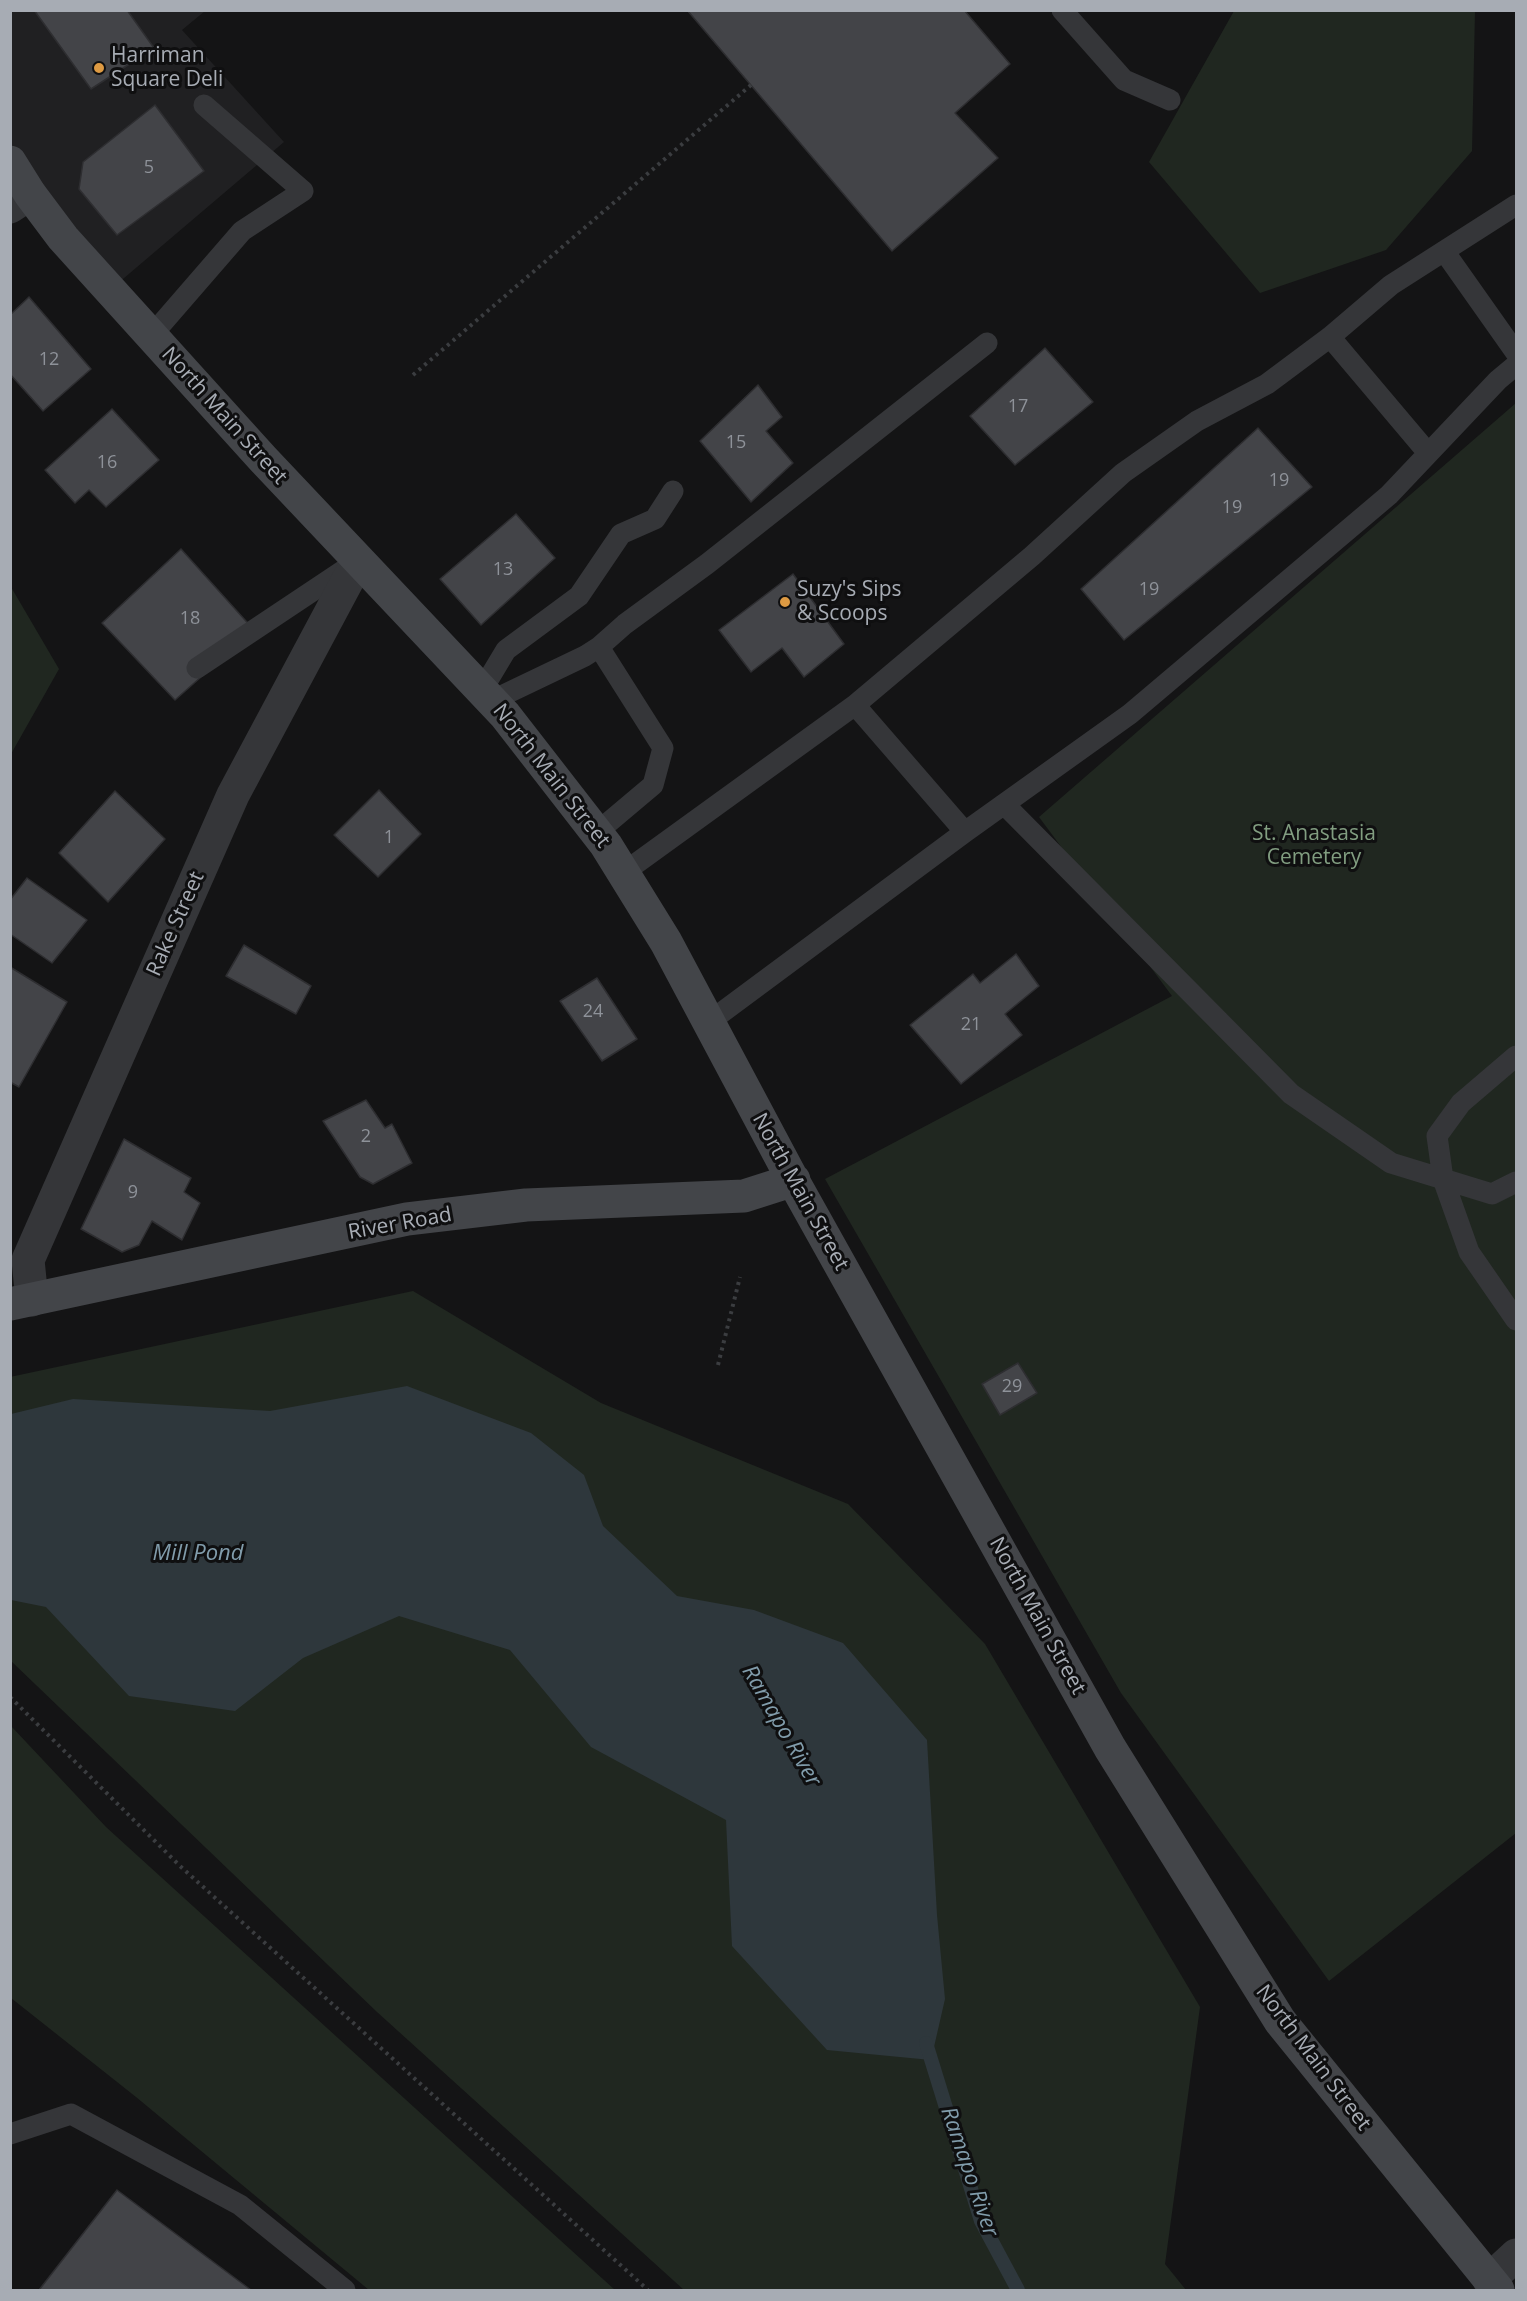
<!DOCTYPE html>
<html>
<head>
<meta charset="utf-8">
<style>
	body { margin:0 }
	#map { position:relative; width:1527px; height:2301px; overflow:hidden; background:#141415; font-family:"Open Sans",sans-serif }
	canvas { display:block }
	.frame { position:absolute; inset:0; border:12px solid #a7acb4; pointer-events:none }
</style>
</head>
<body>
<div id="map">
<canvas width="1527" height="2301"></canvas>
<div class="frame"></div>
</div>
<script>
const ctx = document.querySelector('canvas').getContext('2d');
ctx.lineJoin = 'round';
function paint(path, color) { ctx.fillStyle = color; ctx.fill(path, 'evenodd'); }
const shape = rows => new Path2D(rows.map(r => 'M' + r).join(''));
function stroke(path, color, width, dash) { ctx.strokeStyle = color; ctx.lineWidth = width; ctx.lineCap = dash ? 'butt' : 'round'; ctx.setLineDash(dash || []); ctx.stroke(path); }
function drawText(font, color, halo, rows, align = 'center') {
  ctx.font = font + ' "Open Sans",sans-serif'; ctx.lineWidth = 6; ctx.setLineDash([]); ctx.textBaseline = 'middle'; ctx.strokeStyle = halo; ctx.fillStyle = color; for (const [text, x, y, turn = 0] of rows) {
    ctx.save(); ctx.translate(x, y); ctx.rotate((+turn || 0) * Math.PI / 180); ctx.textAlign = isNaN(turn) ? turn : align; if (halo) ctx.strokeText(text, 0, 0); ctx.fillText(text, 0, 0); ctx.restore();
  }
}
const built = shape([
	[11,11,205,11,182,30,284,142,110,290,30,194,11,207]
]);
const green = shape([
	[1234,11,1475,11,1472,151,1386,250,1260,293,1149,162],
	[1516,403,1516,1833,1329,1981,1121,1693,825,1179,1172,996,1039,817],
	[11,587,59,669,11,754,10,754],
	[413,1291,601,1403,848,1504,985,1644,1200,2007,1165,2264,1186,2290,684,2290,377,2012,11,1661,10,1377],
	[11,1726,106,1827,615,2290,369,2290,136,2097,11,1998]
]);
const water = shape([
	[407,1386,531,1433,584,1475,603,1526,677,1596,754,1610,843,1643,927,1740,937,1915,945,1999,931,2060,827,2050,732,1946,726,1820,591,1747,510,1650,399,1616,303,1658,235,1711,129,1696,46,1607,11,1600,11,1414,73,1399,270,1411]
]);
const stream = shape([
	[926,2043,981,2221,1018,2290]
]);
const building = shape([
	[34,10,127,10,154,48,91,89,34,10],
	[687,10,964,10,1010,64,955,113,998,158,892,251,687,10],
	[155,105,204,171,117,235,79,189,83,162,155,105],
	[29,297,91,369,43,411,10,374,10,315,29,297],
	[1045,348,1093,402,1015,465,970,416,1045,348],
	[758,385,782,417,766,431,793,463,751,502,700,441,758,385],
	[112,409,159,460,106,507,89,490,75,503,45,470,112,409],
	[1258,428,1312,487,1124,640,1081,589,1258,428],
	[516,514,555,558,481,625,440,579,516,514],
	[181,549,254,630,175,700,102,623,181,549],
	[793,574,844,644,804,677,782,648,751,672,719,630,793,574],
	[379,790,421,834,378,877,334,835,379,790],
	[115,791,165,839,108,902,59,853,115,791],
	[27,878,87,920,52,963,10,934,10,900,27,878],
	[244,945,311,986,296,1014,226,976,244,945],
	[1016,954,1039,986,1005,1014,1022,1035,961,1084,910,1025,973,974,980,983,1016,954],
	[10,967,67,1002,19,1087,10,1082,10,967],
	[597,978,637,1039,602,1061,560,1001,597,978],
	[366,1100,385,1128,392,1124,412,1163,373,1184,360,1177,323,1121,366,1100],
	[124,1139,191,1178,184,1192,200,1203,182,1240,152,1221,139,1245,122,1252,81,1229,124,1139],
	[1018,1363,1037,1393,1000,1415,982,1384,1018,1363],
	[117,2190,251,2290,39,2290,117,2190]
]);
const path = shape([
	[413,375,751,85],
	[718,1365,740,1277],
	[10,1697,180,1866,648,2290]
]);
const lane = shape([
	[1062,10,1124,80,1170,100],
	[1444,251,1516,353],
	[151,336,242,231,303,191,204,105],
	[1330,337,1428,453],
	[599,647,625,624,707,564,987,343],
	[197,668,353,564],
	[482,690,506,650,579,596,621,534,655,519,673,491],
	[491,701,585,656,599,647,663,748,653,785,596,833],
	[855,705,965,832],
	[1004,804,1291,1094,1391,1163,1492,1194,1516,1182],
	[623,873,855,705,1032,556,1123,473,1197,421,1267,384,1330,337,1391,285,1516,205],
	[709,1022,965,832,1130,714,1389,495,1498,380,1516,365],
	[1516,1056,1461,1103,1437,1136,1443,1179,1469,1252,1516,1320],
	[10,2134,71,2114,240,2205,345,2290]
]);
const street = shape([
	[10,207,30,194],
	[32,1300,28,1260,233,795,358,561],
	[1489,2280,1516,2255]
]);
const secondary = shape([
	[10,162,30,194,63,238,263,459,505,715,606,845,666,942,795,1184,1110,1748,1280,2021,1498,2290],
	[10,1304,407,1219,526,1205,744,1196,794,1180]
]);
const markers = [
	[99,68,6,"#dd9a43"],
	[785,602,6,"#dd9a43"]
];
const numberNames = [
	["5",149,168],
	["12",49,360],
	["17",1018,407],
	["15",736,443],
	["16",107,463],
	["19",1279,481],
	["19",1232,508],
	["13",503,570],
	["19",1149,590],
	["18",190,619],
	["1",389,838],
	["24",593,1012],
	["21",971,1025],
	["2",366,1137],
	["9",133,1193],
	["29",1012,1387]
];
const poiNames = [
	["Harriman",111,56],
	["Square Deli",111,80],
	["Suzy's Sips",797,590],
	["& Scoops",797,614]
];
const streetNames = [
	["North Main Street",224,416,48],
	["North Main Street",551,776,52],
	["Rake Street",176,924,-66],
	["North Main Street",800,1192,61],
	["River Road",400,1224,-10],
	["North Main Street",1037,1616,61],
	["North Main Street",1313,2058,53]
];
const parkNames = [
	["St. Anastasia",1314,834],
	["Cemetery",1314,858]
];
const waterNames = [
	["Mill Pond",198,1554],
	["Ramapo River",781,1726,60],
	["Ramapo River",969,2172,71]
];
paint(built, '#202022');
paint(green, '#202720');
paint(water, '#2e373c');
stroke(stream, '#2e373c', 14);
paint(building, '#434448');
stroke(building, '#2e2e31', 1.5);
stroke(path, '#3b3d40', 4, [3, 4.5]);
stroke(lane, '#353639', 21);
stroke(street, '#353639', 33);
stroke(secondary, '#434549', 33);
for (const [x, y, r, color] of markers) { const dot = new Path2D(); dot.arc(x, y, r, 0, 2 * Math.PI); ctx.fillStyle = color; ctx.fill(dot); stroke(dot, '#0f0f10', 2); }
drawText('18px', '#8e9299', null, numberNames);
drawText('21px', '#a7acb4', '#0f0f10', poiNames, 'left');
drawText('21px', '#a7acb4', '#0f0f10', streetNames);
drawText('21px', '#819d80', '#0f0f10', parkNames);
drawText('italic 22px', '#819cab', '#0f0f10', waterNames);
</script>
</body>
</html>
